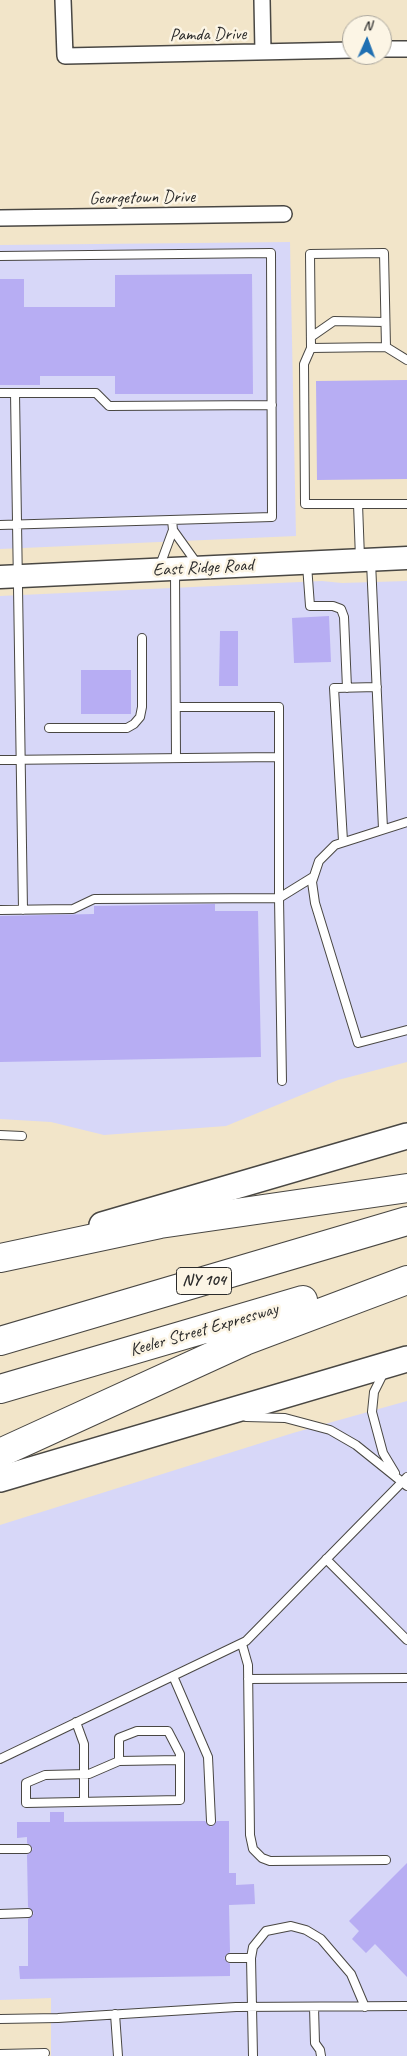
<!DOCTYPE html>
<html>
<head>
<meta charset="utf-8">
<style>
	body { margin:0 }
	#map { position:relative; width:407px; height:2056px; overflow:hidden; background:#f2e5c9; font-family:Caveat,sans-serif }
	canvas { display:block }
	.north { position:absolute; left:342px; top:15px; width:50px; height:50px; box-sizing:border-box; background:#fcf5e5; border:1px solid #a8a49b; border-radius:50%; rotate:2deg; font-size:14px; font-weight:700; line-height:20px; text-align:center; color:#2b2b2b }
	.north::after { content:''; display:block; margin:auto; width:18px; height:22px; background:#1f6fb2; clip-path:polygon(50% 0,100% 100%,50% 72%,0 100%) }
</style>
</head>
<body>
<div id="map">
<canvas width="407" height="2056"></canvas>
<div class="north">N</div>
</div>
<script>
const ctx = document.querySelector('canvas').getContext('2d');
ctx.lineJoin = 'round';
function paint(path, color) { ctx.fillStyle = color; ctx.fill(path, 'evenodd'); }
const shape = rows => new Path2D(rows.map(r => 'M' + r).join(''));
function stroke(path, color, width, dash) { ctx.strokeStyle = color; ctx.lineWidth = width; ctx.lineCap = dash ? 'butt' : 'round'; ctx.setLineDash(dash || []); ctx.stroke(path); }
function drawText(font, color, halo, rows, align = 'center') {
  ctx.font = font + ' Caveat,sans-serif'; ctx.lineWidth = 5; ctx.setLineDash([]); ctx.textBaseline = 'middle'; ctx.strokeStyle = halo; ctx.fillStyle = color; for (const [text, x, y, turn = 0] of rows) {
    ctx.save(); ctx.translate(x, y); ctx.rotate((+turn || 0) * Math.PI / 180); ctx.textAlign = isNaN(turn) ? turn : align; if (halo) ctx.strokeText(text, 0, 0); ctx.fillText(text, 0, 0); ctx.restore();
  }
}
const built = shape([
	[290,242,296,536,0,549,0,245],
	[322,581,342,583,407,581,407,1062,338,1080,226,1126,104,1135,51,1122,0,1119,0,596],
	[407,1401,407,2056,51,2056,51,1998,0,2000,0,1525,293,1433]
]);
const building = shape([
	[252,274,253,394,115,394,115,376,40,376,40,385,0,385,0,279,24,279,24,307,115,307,115,275],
	[407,380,407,479,317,480,316,381],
	[329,616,331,662,294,663,292,618],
	[220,631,238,631,238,686,219,686],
	[81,670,131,670,131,714,81,714],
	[215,904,215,911,258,911,261,1057,0,1062,0,916,94,914,94,906],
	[50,1812,64,1812,64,1822,205,1821,211,1827,217,1821,229,1821,229,1873,236,1873,236,1885,254,1884,255,1904,229,1905,230,1952,224,1958,230,1964,230,1976,20,1979,19,1966,28,1966,28,1919,34,1913,28,1907,27,1855,33,1849,27,1843,27,1837,17,1838,17,1822,50,1822],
	[407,1863,407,1977,375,1944,366,1953,352,1939,359,1931,349,1921]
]);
const service = shape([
	[0,256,271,253,272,517,0,525],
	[311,337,334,321,385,322],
	[311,348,310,254,384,253,386,347],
	[407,360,386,347,311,348,304,364,305,504,407,504],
	[0,393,96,393,109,406,272,405],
	[15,393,23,910],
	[358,504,360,558],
	[173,530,198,565],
	[371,562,383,829],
	[307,565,310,606,333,606,341,609,344,617,347,688],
	[159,568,173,530,172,520],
	[175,571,176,758],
	[176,707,279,707,279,898,282,1081],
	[49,728,127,728,134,724,140,717,142,707,142,638],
	[0,760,279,757],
	[407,822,335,845,319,861,312,882,315,903,358,1043,407,1030],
	[343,841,334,688,377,687],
	[0,910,73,909,94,899,279,898,313,877],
	[0,1135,22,1136],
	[383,1374,374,1392,372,1412,383,1453,395,1473],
	[246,1417,285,1418,330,1430,356,1445,407,1486],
	[326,1559,407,1640],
	[242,1644,248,1665,250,1835,253,1849,262,1858,270,1861,386,1860],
	[173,1676,208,1757,211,1821],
	[248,1679,407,1678],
	[76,1722,84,1744,84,1802],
	[0,1759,246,1641,407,1477],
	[119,1761,119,1738,137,1731,168,1731,180,1754,180,1800,26,1803,26,1783,45,1775,89,1774,119,1761,180,1760],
	[0,1849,27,1849],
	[0,1914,28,1913],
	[230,1958,251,1958],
	[314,2007,315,2043,320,2050,321,2056],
	[115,2014,118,2056],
	[0,2019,58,2018,236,2007,407,2006],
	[0,2054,45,2053],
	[253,2056,251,1958,253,1947,266,1931,291,1926,306,1930,321,1939,351,1974,365,2007]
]);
const minor = shape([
	[63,0,65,56,352,50],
	[262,0,263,52],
	[382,49,407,49],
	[0,218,284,214]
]);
const secondary = shape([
	[0,577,407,558]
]);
const primary = shape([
	[102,1225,407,1136],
	[0,1479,407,1359]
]);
const motorway = shape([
	[0,1258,160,1224,407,1188],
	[0,1341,407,1221],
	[0,1389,303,1300],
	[0,1453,245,1341,407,1280]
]);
const shields = [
	[204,1281,55]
];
const shieldNames = [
	["NY 104",204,1281]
];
const streetNames = [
	["Pamda Drive",208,35,-1],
	["Georgetown Drive",142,198,-1],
	["East Ridge Road",203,568,-3],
	["Keeler Street Expressway",204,1330,-16]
];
paint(built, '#d7d7f8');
paint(building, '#b7adf3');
stroke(service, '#494743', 10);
stroke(minor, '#494743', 18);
stroke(secondary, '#494743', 25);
stroke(primary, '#494743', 28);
stroke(motorway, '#494743', 30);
stroke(service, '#fff', 8);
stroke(minor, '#fff', 15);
stroke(secondary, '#fff', 22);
stroke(primary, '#fff', 25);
stroke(motorway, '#fff', 28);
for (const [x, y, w] of shields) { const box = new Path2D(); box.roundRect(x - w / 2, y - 13.5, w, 27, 4); ctx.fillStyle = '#fcf5e5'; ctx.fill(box); stroke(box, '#2b2b2b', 1); }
drawText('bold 16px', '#2b2b2b', null, shieldNames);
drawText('18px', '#2b2b2b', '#fcf5e5', streetNames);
</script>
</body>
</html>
